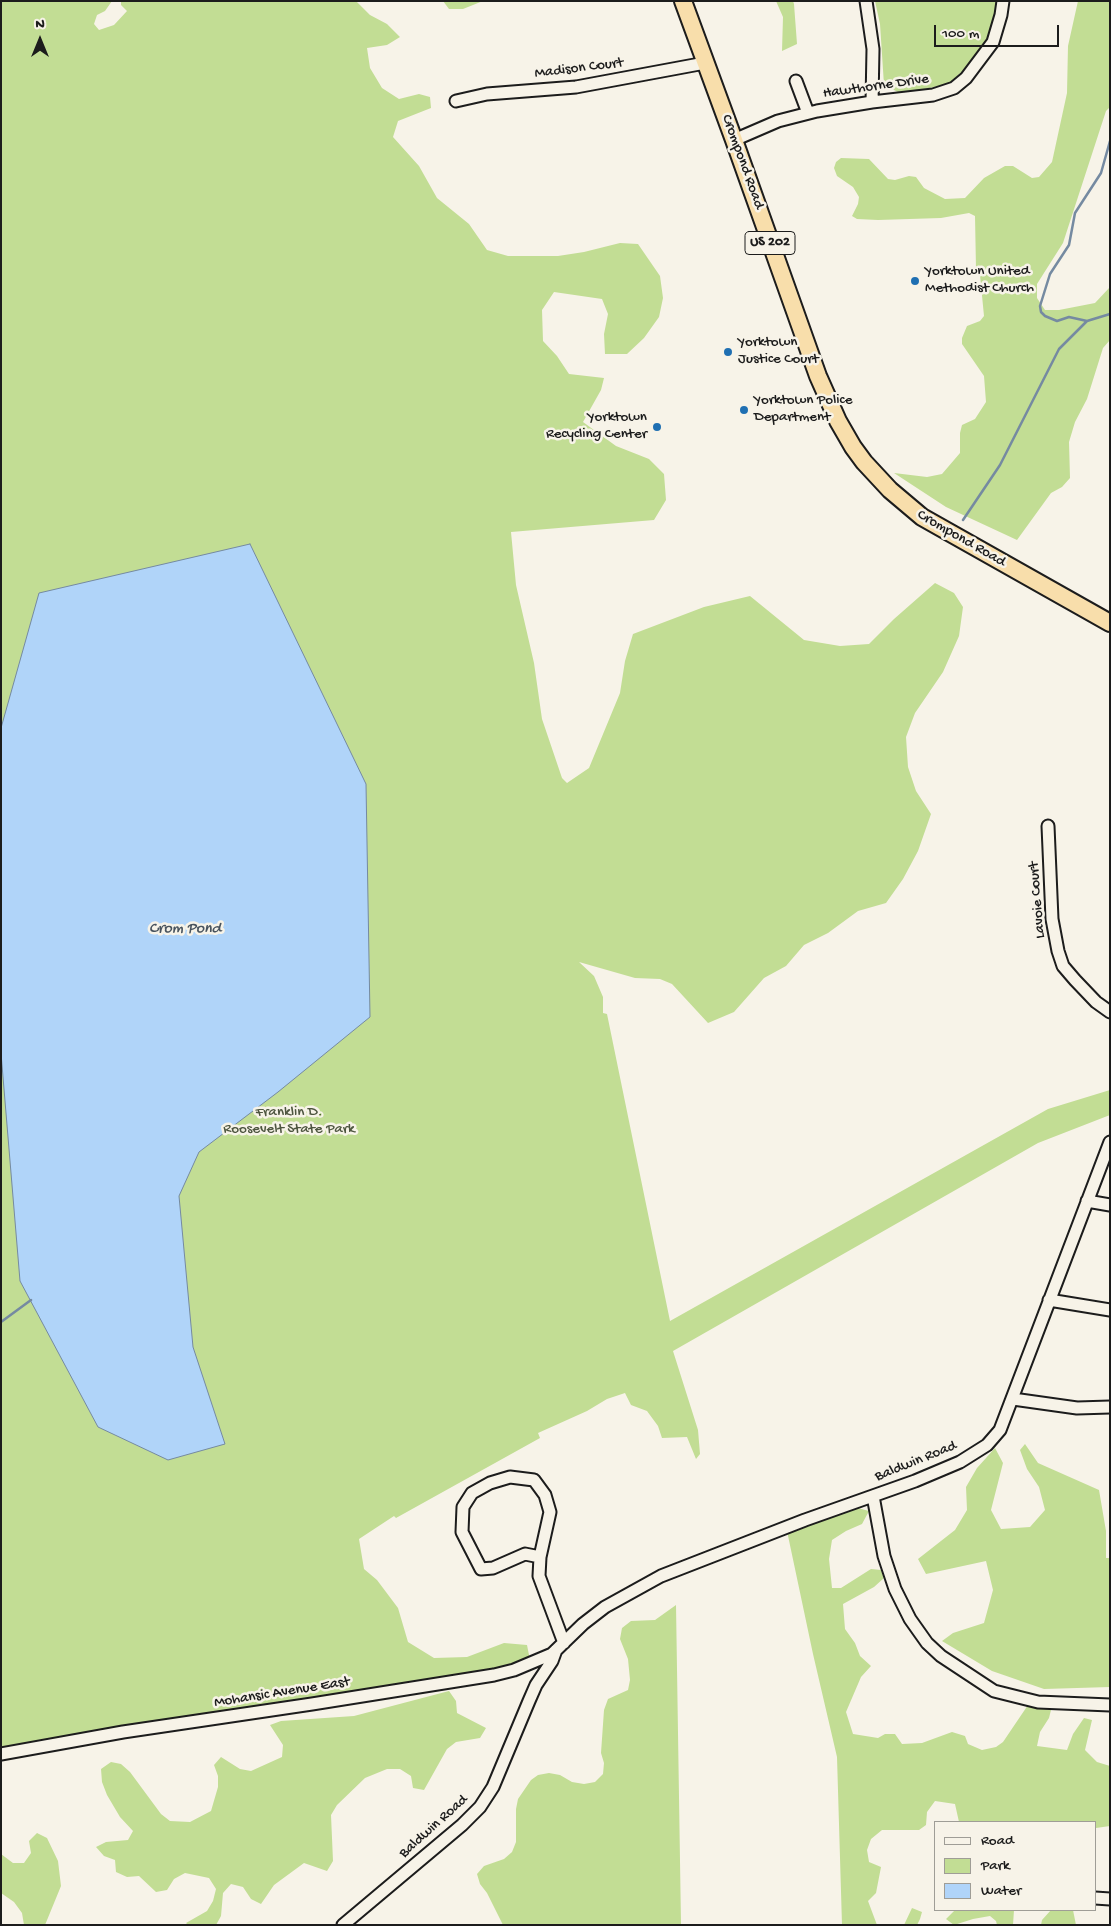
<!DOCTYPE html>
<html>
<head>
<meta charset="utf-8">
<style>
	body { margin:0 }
	#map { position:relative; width:1111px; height:1926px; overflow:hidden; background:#f7f3e8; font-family:"Gochi Hand",sans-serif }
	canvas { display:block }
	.frame { position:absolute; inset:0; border:2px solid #1c1c1c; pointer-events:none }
	.legend { position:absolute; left:934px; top:1821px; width:162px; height:90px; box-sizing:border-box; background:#f7f3e8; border:1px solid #9f9d96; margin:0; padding:6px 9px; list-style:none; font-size:15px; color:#1c1c1c }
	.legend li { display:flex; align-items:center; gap:10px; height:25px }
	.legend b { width:25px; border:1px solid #9f9d96 }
	.north { position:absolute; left:15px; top:15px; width:50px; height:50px; -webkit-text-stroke:4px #f7f3e8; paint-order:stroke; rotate:0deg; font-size:14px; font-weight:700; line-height:20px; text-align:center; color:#1c1c1c }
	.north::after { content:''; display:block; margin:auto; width:18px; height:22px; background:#1c1c1c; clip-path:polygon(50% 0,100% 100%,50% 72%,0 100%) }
	.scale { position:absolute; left:934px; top:25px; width:125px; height:22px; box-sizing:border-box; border:2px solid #1c1c1c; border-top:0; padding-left:6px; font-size:15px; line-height:18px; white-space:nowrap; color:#1c1c1c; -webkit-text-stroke:4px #f7f3e8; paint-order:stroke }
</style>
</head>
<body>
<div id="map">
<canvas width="1111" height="1926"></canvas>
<div class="frame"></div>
<ul class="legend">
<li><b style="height:6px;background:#f7f3e8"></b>Road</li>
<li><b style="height:14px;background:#c2dd94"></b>Park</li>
<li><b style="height:14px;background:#b0d4f9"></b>Water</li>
</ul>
<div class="north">N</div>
<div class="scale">100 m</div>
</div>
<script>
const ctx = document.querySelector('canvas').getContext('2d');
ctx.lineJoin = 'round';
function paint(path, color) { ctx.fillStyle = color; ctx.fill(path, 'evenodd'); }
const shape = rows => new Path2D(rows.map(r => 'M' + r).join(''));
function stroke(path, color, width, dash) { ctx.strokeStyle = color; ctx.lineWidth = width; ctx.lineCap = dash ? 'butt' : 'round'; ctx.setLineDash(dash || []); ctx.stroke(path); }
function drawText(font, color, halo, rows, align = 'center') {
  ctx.font = font + ' "Gochi Hand",sans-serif'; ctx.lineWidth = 5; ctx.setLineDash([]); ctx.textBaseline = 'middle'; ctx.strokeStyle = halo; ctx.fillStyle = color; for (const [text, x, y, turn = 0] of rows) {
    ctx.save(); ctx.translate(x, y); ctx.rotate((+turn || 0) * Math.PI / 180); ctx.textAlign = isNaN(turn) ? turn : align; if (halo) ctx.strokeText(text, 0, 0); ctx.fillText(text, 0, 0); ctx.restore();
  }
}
const green = shape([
	[1,1,112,1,105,11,97,15,94,24,99,30,114,25,127,11,121,5,121,1,356,1,370,15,387,24,400,37,387,45,367,48,370,68,382,88,399,99,419,94,430,97,431,108,398,121,393,137,419,166,437,198,469,224,487,250,508,256,558,256,584,252,620,243,638,244,660,276,663,298,659,317,644,338,627,354,605,354,604,334,608,314,602,299,554,292,542,310,543,341,557,356,569,374,604,378,601,390,583,422,616,446,649,459,664,474,666,500,654,520,511,532,516,585,534,663,542,719,562,778,567,783,589,768,620,693,625,661,633,634,704,607,750,596,804,640,840,646,869,644,894,619,935,583,954,593,963,607,959,636,943,672,915,713,906,737,908,767,916,791,931,814,918,851,903,879,886,903,858,911,828,933,804,945,786,966,764,978,734,1012,708,1023,672,984,660,979,635,978,579,962,594,976,603,997,603,1013,607,1014,670,1321,1048,1109,1110,1090,1110,1115,1038,1143,673,1351,698,1430,700,1454,696,1459,687,1437,662,1438,658,1426,647,1411,631,1405,625,1393,607,1399,587,1411,538,1433,540,1438,396,1518,394,1516,359,1539,364,1569,377,1580,398,1608,408,1642,434,1658,467,1657,504,1643,527,1645,530,1660,504,1667,458,1677,1,1749],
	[443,1,483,1,463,9,449,9],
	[776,1,793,1,794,4,797,44,782,51,783,17],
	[875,1,999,1,993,30,973,62,948,84,920,90,898,92,884,85,880,24],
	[1078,1,1110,1,1110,107,1106,111,1063,243,1037,284,1037,298,1045,310,1059,310,1095,303,1110,287,1110,340,1103,348,1087,399,1075,422,1069,442,1070,478,1062,487,1051,493,1017,540,946,507,894,473,927,477,942,474,960,453,960,433,962,425,975,419,986,402,984,376,962,344,962,338,967,326,980,321,984,316,980,275,976,269,975,216,969,213,941,218,878,220,857,219,852,216,858,204,859,197,853,187,837,176,834,168,836,162,841,158,869,159,888,179,895,180,909,176,916,177,924,188,945,199,965,198,984,178,1005,166,1013,166,1032,178,1039,177,1052,162,1067,93,1068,46],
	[1025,1444,1038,1463,1099,1490,1106,1531,1106,1558,1110,1558,1110,1687,1044,1689,992,1671,942,1641,953,1633,984,1623,993,1590,986,1561,926,1574,918,1559,955,1530,967,1510,966,1487,977,1468,995,1448,1003,1463,991,1510,1001,1529,1030,1527,1045,1510,1039,1487,1027,1469,1020,1450],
	[854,1507,869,1511,862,1524,846,1531,832,1540,829,1559,832,1588,841,1588,871,1569,881,1570,884,1578,874,1587,843,1604,845,1629,855,1643,860,1656,871,1666,861,1677,846,1712,853,1734,878,1738,885,1734,895,1734,902,1744,922,1743,952,1732,965,1736,968,1744,982,1750,996,1747,1003,1742,1028,1705,1051,1710,1049,1718,1040,1732,1037,1746,1067,1750,1073,1734,1084,1718,1092,1720,1085,1750,1097,1762,1110,1766,1110,1826,1096,1828,1095,1830,1095,1822,959,1822,955,1804,935,1801,927,1812,926,1825,919,1830,882,1830,871,1839,867,1850,869,1862,881,1867,876,1893,868,1901,877,1925,842,1925,837,1757,813,1654,787,1531,825,1520],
	[676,1605,681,1925,503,1925,487,1893,480,1884,477,1874,484,1866,504,1859,512,1852,516,1842,516,1809,518,1799,531,1780,538,1775,549,1773,560,1775,572,1782,584,1784,595,1782,603,1774,604,1763,601,1753,604,1710,608,1699,628,1690,630,1680,628,1659,620,1639,622,1628,631,1621,655,1620],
	[449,1691,456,1701,457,1713,486,1728,480,1738,456,1742,447,1749,424,1790,413,1788,411,1776,400,1769,387,1769,365,1778,337,1805,331,1815,333,1861,327,1871,304,1863,274,1885,261,1904,251,1899,243,1887,231,1884,223,1893,221,1916,216,1925,188,1925,186,1923,207,1911,213,1901,216,1889,209,1878,185,1873,174,1879,167,1890,156,1892,139,1876,127,1877,116,1872,115,1860,104,1856,96,1847,106,1842,128,1840,133,1831,120,1817,107,1795,102,1782,101,1769,111,1762,121,1764,130,1772,161,1814,170,1821,190,1822,211,1811,218,1787,218,1776,214,1765,221,1757,240,1769,251,1771,282,1757,283,1745,270,1725,281,1721,354,1716],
	[37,1833,47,1838,58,1861,61,1886,45,1925,24,1925,22,1913,14,1902,1,1893,1,1854,13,1863,24,1863,31,1853,29,1841],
	[912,1908,922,1912,920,1919,917,1925,904,1925],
	[955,1910,1014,1910,1013,1925,997,1925,996,1921,990,1916,973,1919,954,1925,946,1919],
	[1051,1910,1073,1910,1076,1925,1041,1925,1042,1920]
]);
const water = shape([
	[250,544,366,784,370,1017,278,1092,199,1152,179,1196,193,1347,225,1444,168,1460,98,1427,20,1281,1,1053,1,728,39,593,250,544]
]);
const stream = shape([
	[1087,321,1069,317,1057,321,1045,316,1041,312,1040,306,1050,274,1069,245,1075,213,1101,173,1110,141],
	[963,520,1000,465,1059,349,1087,321,1110,314],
	[1,1322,31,1300]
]);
const minor = shape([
	[866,1,873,49,872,102],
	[796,81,808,113],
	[456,101,487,94,576,87,705,63],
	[734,140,778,121,817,111,872,102,933,95,954,88,966,78,993,42,1001,15,1003,1],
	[1048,826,1052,919,1058,951,1063,966,1075,980,1096,1002,1110,1012],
	[1087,1201,1110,1205],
	[1049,1300,1110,1310],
	[1013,1399,1077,1408,1110,1407],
	[873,1496,884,1556,895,1589,910,1619,927,1643,941,1656,994,1691,1038,1702,1110,1705],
	[540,1557,525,1554,493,1568,481,1569,462,1532,463,1507,472,1493,490,1483,510,1477,534,1480,545,1495,550,1512,540,1557,539,1576,564,1643],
	[1,1754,123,1732,312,1704,494,1675,514,1670,552,1654,583,1624,605,1607,661,1576,805,1520,915,1481,960,1462,987,1445,1000,1430,1110,1142],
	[1095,1898,1110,1899],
	[343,1925,462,1825,480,1807,493,1787,529,1701,536,1685,552,1661,556,1650]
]);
const highway = shape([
	[683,1,734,140,818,376,838,421,853,447,864,462,890,490,922,517,1110,623]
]);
const markers = [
	[915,281,5,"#1f6fb2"],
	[728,352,5,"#1f6fb2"],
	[744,410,5,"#1f6fb2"],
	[657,427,5,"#1f6fb2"]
];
const shields = [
	[770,243,50]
];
const shieldNames = [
	["US 202",770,243]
];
const streetNames = [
	["Madison Court",579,69,-7],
	["Hawthorne Drive",876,87,-8],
	["Crompond Road",742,162,70],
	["Crompond Road",961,539,30],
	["Lavoie Court",1038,900,-95],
	["Baldwin Road",916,1462,-22],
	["Mohansic Avenue East",282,1693,-9],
	["Baldwin Road",434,1827,-42]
];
const poiNames = [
	["Yorktown United",925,272],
	["Methodist Church",925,289],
	["Yorktown",738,343],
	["Justice Court",738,360],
	["Yorktown Police",754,401],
	["Department",754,418],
	["Yorktown",647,418,"right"],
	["Recycling Center",647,435,"right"]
];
const parkNames = [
	["Franklin D.",289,1113],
	["Roosevelt State Park",289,1130]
];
const waterNames = [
	["Crom Pond",185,930]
];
paint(green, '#c2dd94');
paint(water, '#b0d4f9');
stroke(water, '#758aa1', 1);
stroke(stream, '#758aa1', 2.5);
stroke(minor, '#1c1c1c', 15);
stroke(highway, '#1c1c1c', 20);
stroke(minor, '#f7f3e8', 11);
stroke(highway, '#f8deab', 16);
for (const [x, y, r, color] of markers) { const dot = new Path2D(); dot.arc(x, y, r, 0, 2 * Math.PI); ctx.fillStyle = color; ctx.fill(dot); stroke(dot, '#f7f3e8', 2); }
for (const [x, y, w] of shields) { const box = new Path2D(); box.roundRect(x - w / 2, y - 11.5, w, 23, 4); ctx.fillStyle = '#f7f3e8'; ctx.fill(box); stroke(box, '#1c1c1c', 1); }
drawText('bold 14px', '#1c1c1c', null, shieldNames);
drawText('15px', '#1c1c1c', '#f7f3e8', streetNames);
drawText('15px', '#1c1c1c', '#f7f3e8', poiNames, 'left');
drawText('15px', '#4e5640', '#f7f3e8', parkNames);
drawText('italic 16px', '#48535e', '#f7f3e8', waterNames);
</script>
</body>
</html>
